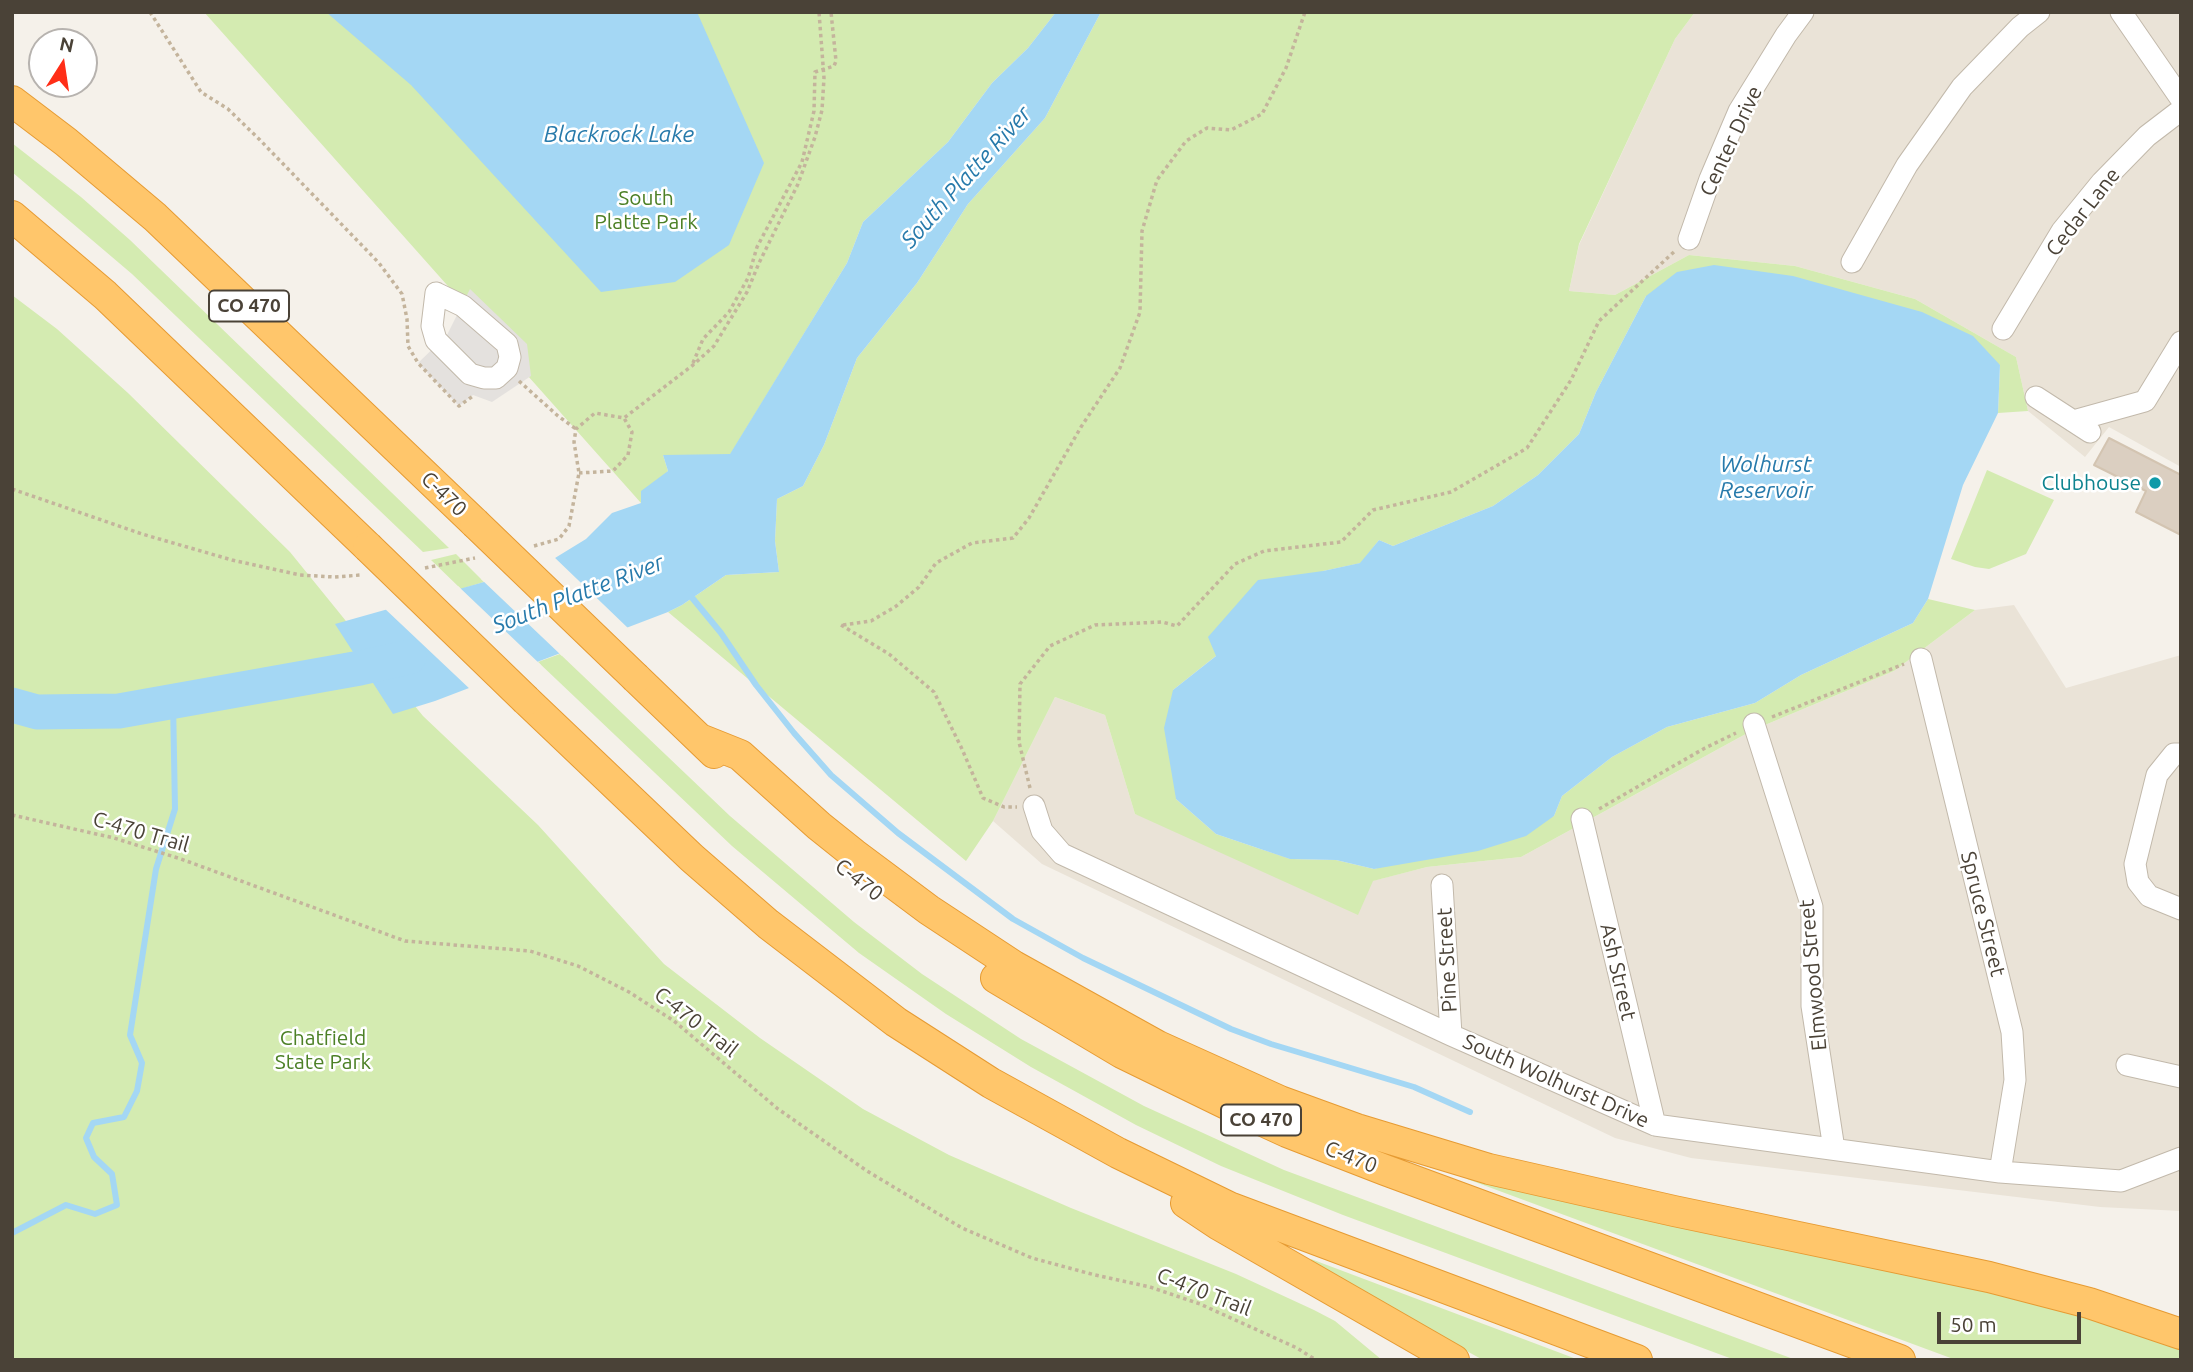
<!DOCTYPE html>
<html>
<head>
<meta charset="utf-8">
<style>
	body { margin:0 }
	#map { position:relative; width:2193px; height:1372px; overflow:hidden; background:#f5f1ea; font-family:Ubuntu,sans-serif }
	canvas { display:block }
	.frame { position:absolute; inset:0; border:14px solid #4a4237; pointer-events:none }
	.north { position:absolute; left:28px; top:28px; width:70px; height:70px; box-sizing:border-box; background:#fff; border:2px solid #b7b3af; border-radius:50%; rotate:12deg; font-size:19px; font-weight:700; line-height:28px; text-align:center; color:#4a4237 }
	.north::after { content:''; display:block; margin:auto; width:24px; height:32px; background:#ff2e17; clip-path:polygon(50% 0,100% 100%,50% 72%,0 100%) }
	.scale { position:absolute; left:1937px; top:1312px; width:144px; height:32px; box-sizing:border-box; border:4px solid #4a4237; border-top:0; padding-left:9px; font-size:21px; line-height:24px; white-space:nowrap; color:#4a4237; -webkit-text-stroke:5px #fff; paint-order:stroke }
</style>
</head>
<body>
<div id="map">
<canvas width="2193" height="1372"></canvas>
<div class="frame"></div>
<div class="north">N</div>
<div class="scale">50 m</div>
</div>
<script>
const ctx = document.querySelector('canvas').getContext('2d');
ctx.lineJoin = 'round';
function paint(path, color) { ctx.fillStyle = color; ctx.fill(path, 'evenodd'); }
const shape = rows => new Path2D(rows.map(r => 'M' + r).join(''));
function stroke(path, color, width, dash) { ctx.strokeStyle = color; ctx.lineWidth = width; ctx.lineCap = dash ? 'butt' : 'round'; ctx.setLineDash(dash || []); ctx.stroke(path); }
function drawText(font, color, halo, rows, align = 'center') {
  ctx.font = font + ' Ubuntu,sans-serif'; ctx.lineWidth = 5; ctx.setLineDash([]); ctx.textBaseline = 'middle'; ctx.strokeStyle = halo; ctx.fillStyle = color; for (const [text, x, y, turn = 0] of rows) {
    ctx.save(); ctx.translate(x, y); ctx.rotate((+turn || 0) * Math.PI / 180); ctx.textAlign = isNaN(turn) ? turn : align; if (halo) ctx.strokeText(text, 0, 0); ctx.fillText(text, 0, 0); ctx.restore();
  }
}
const residential = shape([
	[1695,12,2181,12,2181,467,2109,427,2085,457,2028,411,2016,357,1915,299,1795,266,1689,255,1615,295,1569,291,1579,245,1675,39],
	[2014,605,2066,688,2181,655,2181,1211,2100,1207,1691,1158,1615,1138,1042,864,993,821,1055,697,1105,715,1135,814,1372,881,1427,867,1521,857,1753,730,1894,671,1975,610]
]);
const green = shape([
	[204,12,1056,12,1028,48,992,83,948,142,863,222,847,263,730,455,663,455,668,471,641,503],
	[1101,12,1695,12,1675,39,1579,244,1569,291,1615,295,1689,255,1795,266,1915,299,2016,357,2028,411,1998,413,2000,365,1646,296,1596,392,1579,434,1538,475,1493,506,1393,546,1379,540,1361,563,1323,571,1173,690,1176,799,1216,834,1290,859,1336,860,1374,869,1554,816,1562,796,1612,757,1667,727,1755,703,1801,675,1913,623,1928,599,1975,610,1894,671,1753,730,1521,857,1427,867,1373,881,1358,915,1135,814,1105,715,1055,697,993,821,966,861,668,612,682,605,726,575,779,572,775,541,777,499,803,486,824,445,857,358,917,283,968,204,1045,118],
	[12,143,81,197,130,240,449,548,423,552,132,274,12,172],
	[12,295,57,329,128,393,290,552,423,716,538,825,664,964,760,1038,863,1109,949,1155,1071,1208,1236,1274,1314,1310,1335,1321,1382,1360,12,1360],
	[1987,470,2054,500,2026,554,1989,569,1975,567,1951,559],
	[456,554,484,582,461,589,431,560],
	[560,654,730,816,854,922,922,974,1021,1039,1144,1106,1284,1170,1796,1360,1735,1360,1343,1215,1221,1166,1136,1125,1031,1067,946,1014,859,953,732,846,538,662],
	[1468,1175,2061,1308,2181,1348,2181,1360,1956,1360,1467,1179],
	[1311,1259,1579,1360,1483,1360,1309,1264]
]);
const parking = shape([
	[470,289,527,344,531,376,492,402,473,395,459,406,418,363,447,335]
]);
const water = shape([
	[326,12,697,12,764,163,729,245,675,282,601,292,411,85],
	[1056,12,1101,12,1045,118,968,204,917,283,857,358,824,445,803,486,777,499,775,541,779,572,726,575,682,605,668,612,435,701,393,714,335,624,484,582,555,558,586,539,612,513,641,503,641,491,668,471,663,455,730,454,847,263,863,222,948,142,992,83,1028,48],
	[1714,265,1793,276,1922,312,1973,336,2000,365,1998,413,1963,485,1928,599,1913,623,1801,675,1755,703,1667,727,1612,757,1562,796,1554,816,1526,836,1478,851,1374,869,1336,860,1290,859,1216,834,1176,799,1164,728,1173,690,1216,656,1208,637,1258,580,1323,571,1360,563,1379,540,1393,546,1493,506,1538,475,1579,434,1596,392,1646,296,1677,272]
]);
const pier = shape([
	[552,555,629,629,562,656,481,579],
	[458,586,541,665,472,691,383,607]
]);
const stream = shape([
	[689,594,721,633,756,685,794,733,831,775,898,833,1013,919,1083,958,1231,1029,1271,1044,1414,1087,1470,1112],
	[12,1233,66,1205,95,1214,117,1205,112,1174,94,1157,86,1138,93,1123,124,1117,137,1091,142,1063,130,1035,156,869,175,809,173,701]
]);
const river = shape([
	[12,705,37,712,119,711,360,668,409,657]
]);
const building = shape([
	[2109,438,2181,475,2181,535,2136,512,2146,491,2094,465,2109,438]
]);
const path = shape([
	[150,12,201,92,228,109,260,140,379,263,402,294,407,319,408,346,418,363,459,406,473,396],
	[693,363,703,339,729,312,748,278,757,247,802,162,814,111,815,72,834,66,836,61,831,12],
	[519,381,558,416,576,429],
	[579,473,613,471,628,455,632,432,624,418],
	[12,489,142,534,232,560,300,575,334,577,361,575],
	[534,546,559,539,569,526,579,473,574,442,576,429,595,413,624,418,693,365,714,346,747,292,759,263,798,184,815,137,822,110,824,78,819,12],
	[425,568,475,558],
	[841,625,889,654,934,692,962,749,983,798,1004,807,1017,807],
	[843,625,871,621,895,607,919,587,936,563,972,543,1013,538,1029,518,1081,427,1120,368,1140,312,1142,231,1157,180,1186,141,1207,128,1231,130,1262,114,1286,68,1305,12],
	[1772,717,1904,664],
	[1030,788,1019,742,1020,684,1050,646,1095,625,1162,622,1177,626,1235,564,1264,551,1341,542,1373,510,1451,492,1527,448,1571,380,1599,321,1676,250],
	[1599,809,1705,748,1736,733],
	[12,815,114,838,181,859,405,941,530,951,578,966,629,992,674,1021,778,1109,867,1171,962,1228,1032,1258,1095,1275,1150,1287,1200,1304,1297,1348,1316,1360]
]);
const minor = shape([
	[2121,12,2181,99],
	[1689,239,1710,179,1739,111,1786,35,1803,12],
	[1852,262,1907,165,1962,87,2020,27,2039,12],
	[436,293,463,306,507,344,510,357,507,368,496,378,484,378,470,374,436,340,432,326,436,293],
	[2003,329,2062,231,2102,182,2147,136,2181,110],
	[2036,397,2090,432],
	[2073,421,2145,401,2181,342],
	[1921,659,2012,1032,2015,1080,2000,1172],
	[1754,724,1812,907,1812,1006,1834,1149],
	[2181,754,2174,754,2157,775,2135,864,2138,882,2149,896,2181,909],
	[1034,806,1042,831,1062,854,1451,1035,1655,1125,2000,1172,2121,1181,2181,1158],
	[1582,819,1655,1125],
	[1442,885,1451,1035],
	[2127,1065,2181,1077]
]);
const highway = shape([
	[12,101,66,142,155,217,475,523],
	[12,216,105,295,368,547],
	[636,678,714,753],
	[526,700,692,858,768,924,896,1022,991,1083,1118,1153,1229,1207,1637,1360],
	[700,739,740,755,819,826,854,854,929,910,1014,966,1158,1046,1280,1101,1357,1129,1489,1169,1674,1211,1989,1277,2089,1303,2181,1334],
	[996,978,1122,1053,1239,1110,1287,1132,1385,1170,1900,1360],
	[1186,1203,1219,1225,1454,1360]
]);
const highwayBridge = shape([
	[475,523,636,678],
	[368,547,526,700]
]);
const markers = [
	[2155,483,7,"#0f9aa8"]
];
const shields = [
	[249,306,80],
	[1261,1120,80]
];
const shieldNames = [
	["CO 470",249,306],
	["CO 470",1261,1120]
];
const streetNames = [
	["Center Drive",1731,141,-65],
	["Cedar Lane",2083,212,-52],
	["C-470",444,494,44],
	["C-470 Trail",141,832,16],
	["C-470",859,880,38],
	["Spruce Street",1983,914,76],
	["Pine Street",1447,960,-93],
	["Ash Street",1618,972,77],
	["Elmwood Street",1813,975,-95],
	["C-470 Trail",696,1022,38],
	["South Wolhurst Drive",1556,1081,24],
	["C-470",1351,1157,21],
	["C-470 Trail",1204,1292,21]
];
const parkNames = [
	["South",646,198],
	["Platte Park",646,222],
	["Chatfield",323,1038],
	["State Park",323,1062]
];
const cultureNames = [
	["Clubhouse",2141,483]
];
const waterNames = [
	["Blackrock Lake",619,134],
	["South Platte River",966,177,-48],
	["Wolhurst",1766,464],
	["Reservoir",1766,490],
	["South Platte River",578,594,-21]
];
paint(residential, '#eae3d7');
paint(green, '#d4ebb1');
paint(parking, '#e4e1de');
paint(water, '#a4d7f4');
paint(pier, '#f5f1ea');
stroke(stream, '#a4d7f4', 6);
stroke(river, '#a4d7f4', 35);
paint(building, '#dbcfc1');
stroke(building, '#d3c4b1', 2);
stroke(minor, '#c2b9ab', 23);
stroke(highway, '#e69b33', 32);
stroke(path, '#c4b49c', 3.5, [3.5, 3.5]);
stroke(minor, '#fff', 21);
stroke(highway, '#ffc66b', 30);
stroke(highwayBridge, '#e69b33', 32, []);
stroke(highwayBridge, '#ffc66b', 30);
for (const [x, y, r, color] of markers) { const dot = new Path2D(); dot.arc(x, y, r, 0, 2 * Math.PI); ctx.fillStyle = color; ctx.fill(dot); stroke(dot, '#fff', 2.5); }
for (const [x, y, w] of shields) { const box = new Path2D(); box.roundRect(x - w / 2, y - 15.5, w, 31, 5); ctx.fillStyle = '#fff'; ctx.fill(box); stroke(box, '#4a4237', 2); }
drawText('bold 19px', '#4a4237', null, shieldNames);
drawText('21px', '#4a4237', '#fff', streetNames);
drawText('21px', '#4c8026', '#fff', parkNames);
drawText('21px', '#0d838f', '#fff', cultureNames, 'right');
drawText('italic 23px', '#277aab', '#fff', waterNames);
</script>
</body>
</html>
